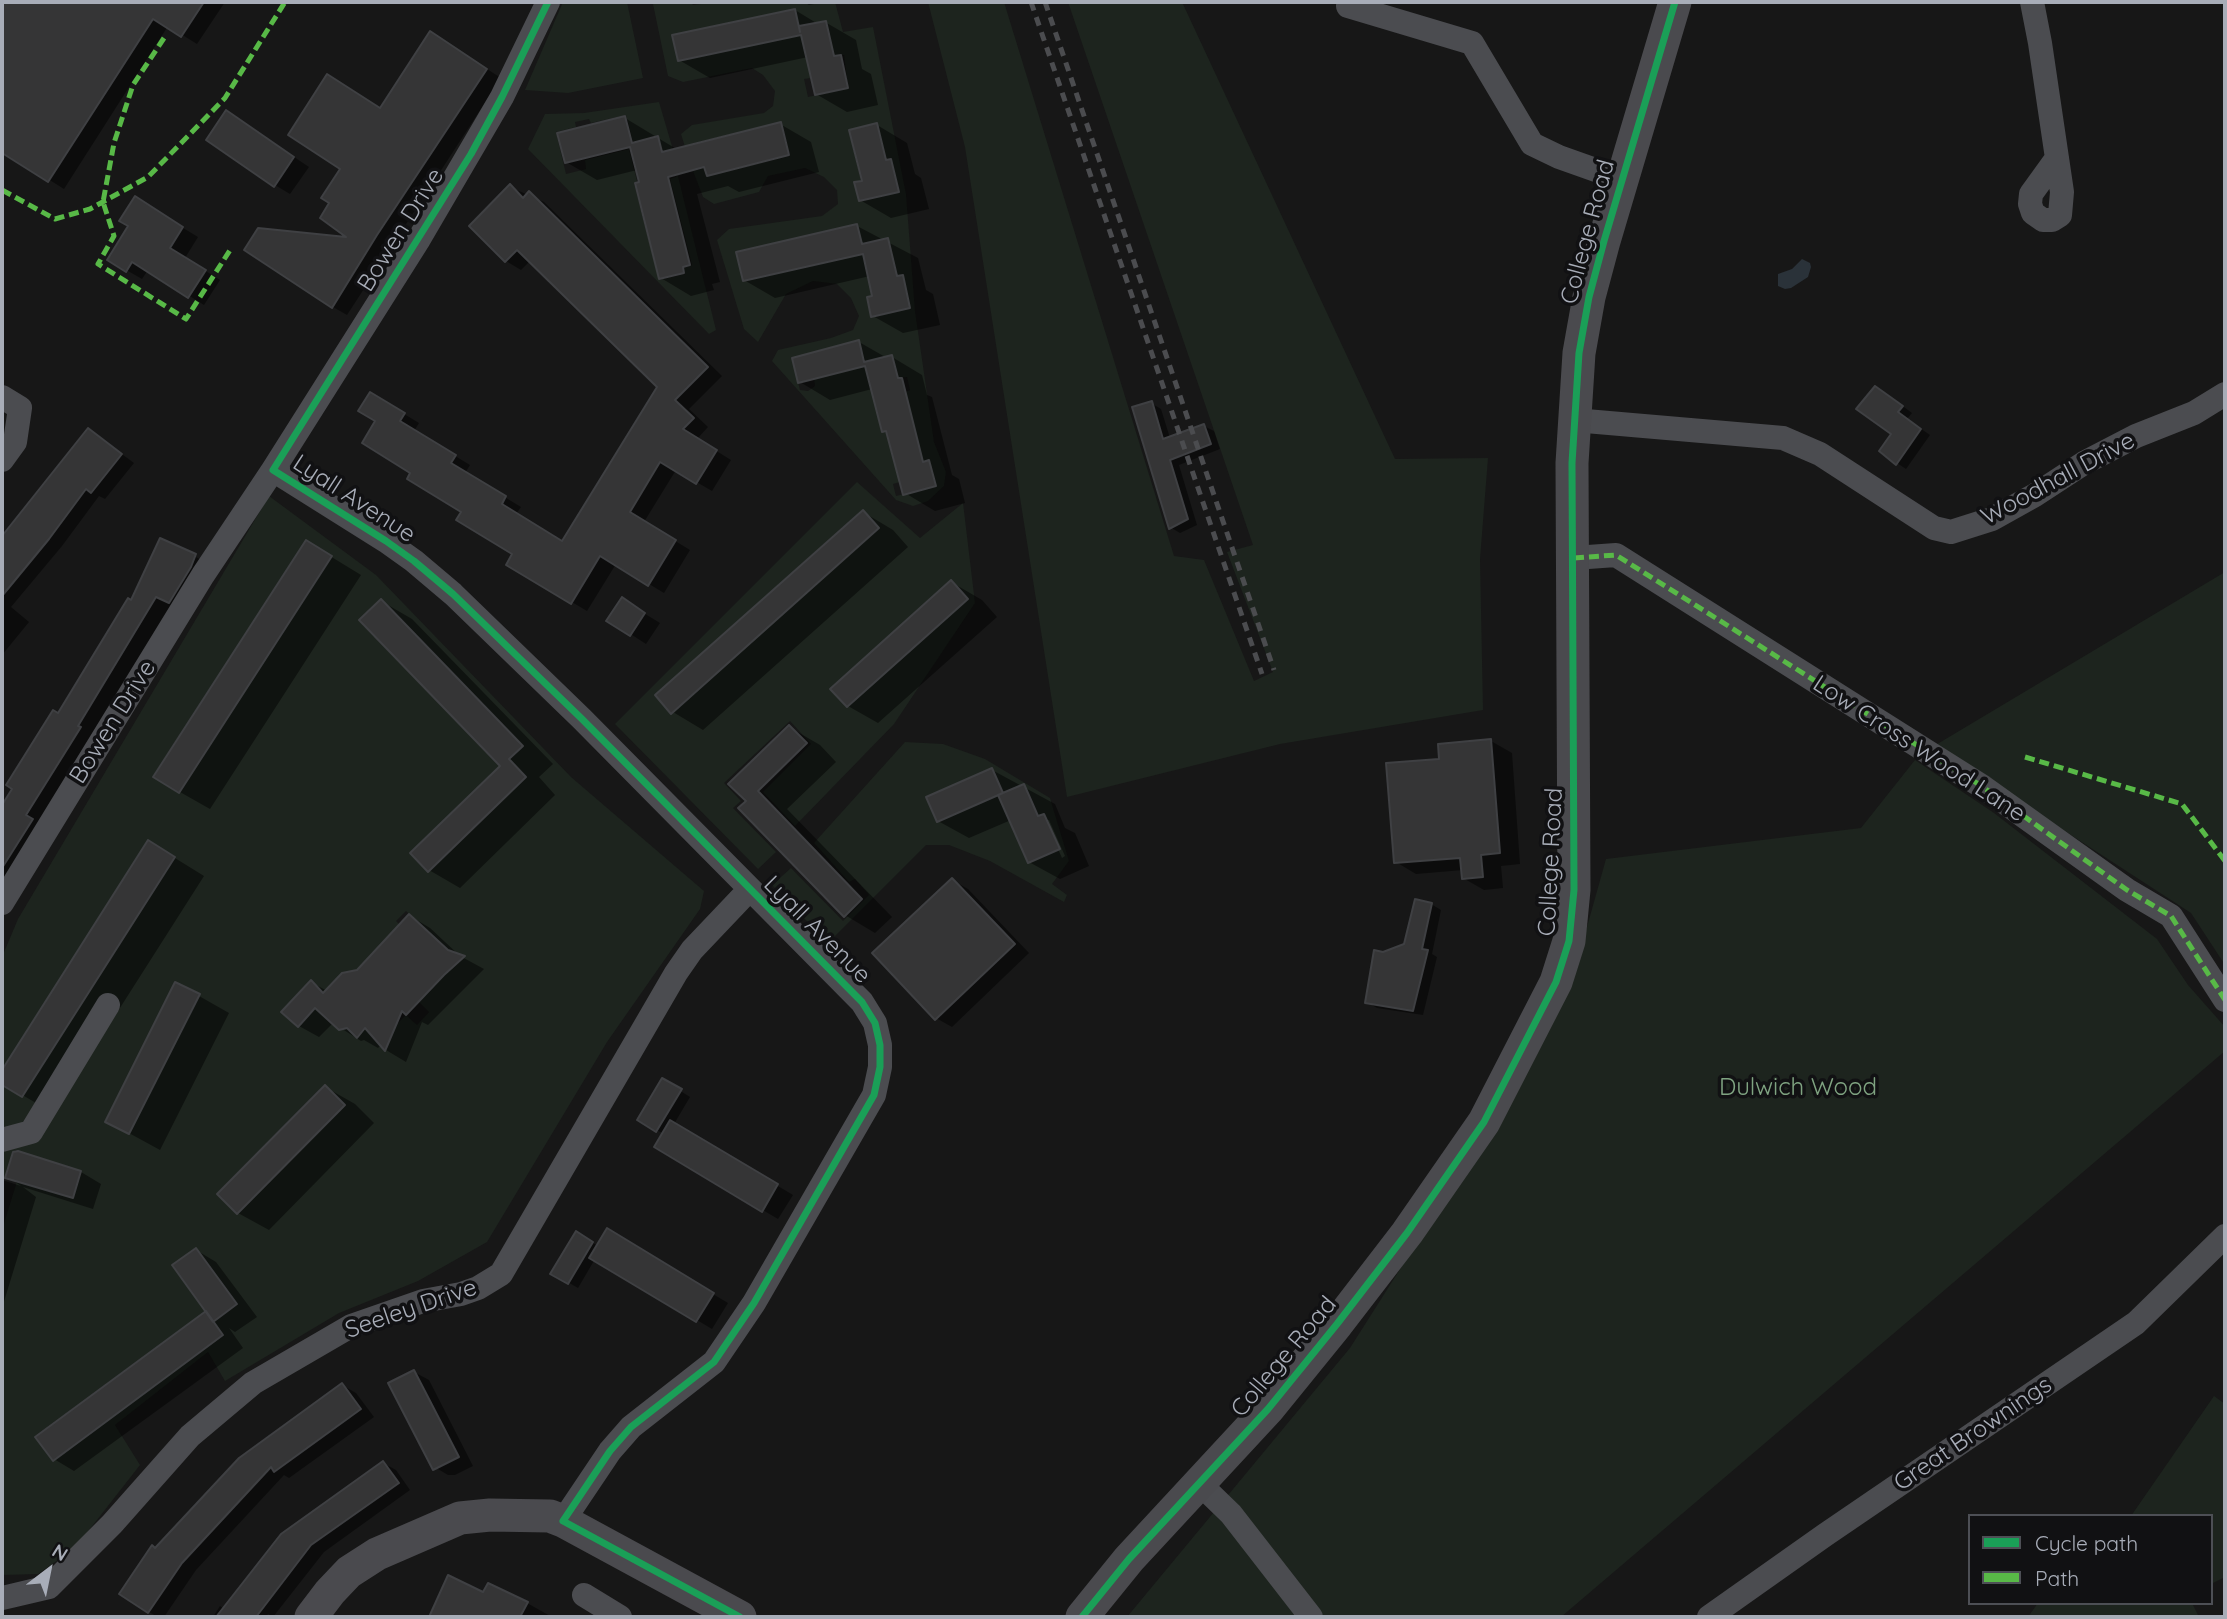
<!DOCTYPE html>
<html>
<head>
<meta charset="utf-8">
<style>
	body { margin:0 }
	#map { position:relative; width:2227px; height:1619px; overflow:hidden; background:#171717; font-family:Quicksand,sans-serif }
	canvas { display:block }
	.frame { position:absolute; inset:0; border:4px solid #a8adb8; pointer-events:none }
	.legend { position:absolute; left:1968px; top:1514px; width:245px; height:91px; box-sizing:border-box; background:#111113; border:2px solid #4d4f55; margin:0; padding:9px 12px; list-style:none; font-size:21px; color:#a8adb8 }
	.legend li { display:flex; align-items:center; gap:14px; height:35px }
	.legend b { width:35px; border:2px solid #4d4f55 }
	.north { position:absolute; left:14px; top:1535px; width:70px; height:70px; -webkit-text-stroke:5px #111113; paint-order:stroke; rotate:32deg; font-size:19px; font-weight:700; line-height:28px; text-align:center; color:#a8adb8 }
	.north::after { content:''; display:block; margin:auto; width:24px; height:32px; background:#a8adb8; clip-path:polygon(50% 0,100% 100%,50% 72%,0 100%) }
</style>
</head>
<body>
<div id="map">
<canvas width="2227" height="1619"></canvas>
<div class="frame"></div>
<ul class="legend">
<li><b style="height:9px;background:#1a9f57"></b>Cycle path</li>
<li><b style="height:9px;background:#58b947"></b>Path</li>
</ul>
<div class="north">N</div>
</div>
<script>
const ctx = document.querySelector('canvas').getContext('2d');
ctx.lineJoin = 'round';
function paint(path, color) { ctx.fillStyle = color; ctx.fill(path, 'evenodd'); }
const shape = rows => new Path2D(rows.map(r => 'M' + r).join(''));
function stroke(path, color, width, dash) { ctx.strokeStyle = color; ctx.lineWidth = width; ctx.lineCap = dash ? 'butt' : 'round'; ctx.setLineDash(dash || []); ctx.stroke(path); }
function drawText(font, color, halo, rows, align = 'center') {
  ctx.font = font + ' Quicksand,sans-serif'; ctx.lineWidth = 7; ctx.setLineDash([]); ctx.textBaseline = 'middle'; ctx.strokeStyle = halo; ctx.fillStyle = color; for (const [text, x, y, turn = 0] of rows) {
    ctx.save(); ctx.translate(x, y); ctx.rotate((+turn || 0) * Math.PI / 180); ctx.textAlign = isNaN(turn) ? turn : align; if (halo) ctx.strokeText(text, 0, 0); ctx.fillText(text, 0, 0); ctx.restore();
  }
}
const green = shape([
	[563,2,627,2,643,78,568,93,525,90],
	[655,2,691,2,693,5,717,2,835,2,843,32,873,27,906,194,915,311,934,442,946,472,944,486,928,501,913,506,896,500,772,361,778,350,831,338,853,330,859,316,851,298,837,284,813,281,786,294,758,342,744,329,717,240,729,229,822,216,838,204,837,190,824,177,805,168,768,176,759,192,714,204,703,197,693,171,704,168,707,176,790,156,782,122,695,143,696,148,686,150,681,134,692,125,764,113,773,106,775,91,763,75,752,68,683,82,668,76,653,4],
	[794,9,799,26,826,21,834,56,844,55,848,88,808,97,804,79,811,78,801,35,678,61,673,35],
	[877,123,886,160,891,159,899,192,859,201,854,183,861,181,849,130],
	[857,224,862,244,897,276,903,275,910,308,871,317,867,297,872,296,863,254,743,281,737,252],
	[859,341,864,362,898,378,907,377,910,390,905,392,923,462,929,460,936,486,896,496,893,484,900,482,886,431,882,432,865,366,814,379,815,386,808,391,800,390,792,358],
	[928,2,1004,2,1174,556,1204,560,1254,681,1273,672,1227,552,1253,545,1068,2,1182,2,1395,459,1488,458,1480,559,1483,710,1280,744,1067,797,965,147],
	[659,102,674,153,664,156,658,135,633,142,626,115,591,123,589,119,575,122,576,127,556,132,566,174,586,169,585,160,629,149,637,181,634,183,659,280,685,274,684,268,692,265,670,179,678,176,716,330,709,334,528,149,545,114,584,113],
	[857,482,920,538,963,503,975,603,894,724,795,826,763,792,811,744,790,721,724,783,741,801,733,808,776,852,758,869,615,724],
	[862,510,879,529,671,713,655,695],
	[951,581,967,599,847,707,831,689],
	[269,496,376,575,571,777,704,891,700,909,607,1042,487,1242,418,1281,339,1313,225,1381,208,1352,115,1425,140,1465,75,1548,38,1574,3,1575,2,1230,17,1181,72,1198,81,1171,15,1150,5,1179,2,1178,2,1085,22,1097,174,857,148,840,2,1070,2,957,18,919],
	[306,540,332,557,178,793,153,776],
	[381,599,523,745,509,759,526,777,428,871,410,853,500,766,359,621],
	[406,911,448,950,457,953,457,963,428,978,418,1001,429,1012,417,1025,406,1015,390,1031,392,1034,388,1045,379,1044,375,1040,377,1032,369,1024,357,1037,347,1028,339,1030,330,1022,330,1012,320,1003,298,1027,281,1012,310,980,328,997,407,932,396,921],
	[175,983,200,995,129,1134,105,1121],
	[324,1085,345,1105,237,1214,217,1193],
	[195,1248,237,1304,213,1322,223,1336,52,1460,35,1436,206,1311,172,1266],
	[2225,572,2225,965,2191,913,1934,746],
	[905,742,943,744,985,759,1050,798,1069,861,1052,884,1067,895,1064,902,990,861,949,845,926,845,828,943,772,885,791,868,843,921,869,895,855,879,849,882,814,843],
	[992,769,1003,793,1038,816,1044,814,1059,849,1028,863,998,795,937,822],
	[1915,760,1994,813,2157,939,2188,985,2225,1027,2225,1051,1561,1617,1127,1617,1350,1348,1496,1118,1573,977,1606,859,1861,828],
	[2214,1396,2225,1404,2225,1577,2211,1584,2211,1516,2131,1516],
	[2038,1603,2192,1603,2199,1617,2028,1617]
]);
const water = shape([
	[1802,259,1810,263,1811,267,1808,277,1791,288,1785,289,1778,286,1778,274,1792,269]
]);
const shadow = shape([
	[2,2,225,2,197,44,168,26,64,189,2,150],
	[804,2,824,2,809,5],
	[795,10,818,24,825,22,856,40,862,69,871,74,878,105,847,112,816,94,808,57,710,78,679,60],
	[445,42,501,78,347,315,333,307,353,239,381,110],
	[227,112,309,167,290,194,275,185],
	[625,118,678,150,780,124,811,142,819,172,739,192,728,186,697,194,720,282,712,284,714,290,691,296,661,278,637,170,597,180,566,162],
	[877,125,907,143,915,174,921,178,929,209,891,218,860,200],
	[510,187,544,202,722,376,689,409,708,427,697,439,731,460,712,491,676,470,644,522,690,550,664,593,616,564,587,611,508,564,515,554,413,473,378,421,371,394,419,423,414,431,470,465,465,473,521,507,516,514,563,543,659,386,530,261,521,270,506,261],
	[150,208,198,237,185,258,220,280,204,305,148,270,142,279,109,260],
	[857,226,918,258,926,290,933,294,940,325,903,333,873,316,875,297,870,276,775,298,744,280],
	[859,342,887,358,892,357,922,375,927,395,932,397,952,475,959,479,965,503,935,511,905,493,889,435,883,431,872,389,830,400,800,382],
	[1885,393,1912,413,1907,419,1930,435,1906,469,1897,463],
	[1151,403,1161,409,1170,438,1204,426,1214,431,1220,449,1179,465,1197,525,1180,533,1170,527],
	[89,430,134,463,105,499,99,496,62,546,11,607,29,622,2,655,2,539],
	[863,512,893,530,908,547,703,730,673,712],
	[161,540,210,564,2,898,2,808,59,715,132,603],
	[307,542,361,575,210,809,180,792],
	[951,582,982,600,997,617,878,723,848,706],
	[381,601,412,619,553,764,539,777,555,795,460,888,429,870,503,766],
	[637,609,660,623,646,644,609,620],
	[789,727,820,745,836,762,787,809,892,917,875,933,845,915,748,801],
	[1491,741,1512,753,1520,864,1501,866,1503,888,1484,890,1463,878,1463,870,1416,874,1396,862,1441,761],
	[992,770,1055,804,1065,828,1075,833,1089,866,1060,879,1029,862,1011,820,969,838,938,821],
	[1045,820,1049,820,1065,856,1062,858],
	[149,842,204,876,53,1113,2,1083,2,1073],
	[952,880,968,889,1029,953,952,1027,936,1018],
	[1431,904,1441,910,1432,954,1437,957,1423,1015,1377,1008,1367,1002,1383,954,1406,945],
	[410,916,430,928,460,956,484,969,428,1025,422,1022,406,1062,386,1050,382,1044,378,1048,364,1040,361,1041,333,1023,319,1037,299,1026,311,982,327,991,358,972],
	[199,996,229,1013,160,1150,107,1121],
	[663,1080,690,1097,674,1124,793,1195,778,1219,656,1147,664,1134,639,1120],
	[325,1087,355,1104,374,1123,269,1230,238,1213],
	[18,1153,81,1172,101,1184,93,1209,23,1187,36,1197,2,1308,2,1180,21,1186,8,1177],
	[607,1231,728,1303,712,1329,595,1259,578,1288,552,1273,576,1233,598,1246],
	[196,1250,216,1262,257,1317,235,1332,229,1328,243,1348,74,1471,54,1459,212,1317],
	[414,1372,429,1380,473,1466,455,1475,448,1475,433,1466],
	[342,1385,356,1393,374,1417,289,1478,284,1475,196,1570,164,1617,158,1617,149,1612,156,1550],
	[383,1463,396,1470,410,1490,324,1552,273,1617,268,1614,266,1617,213,1617,220,1606,224,1609],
	[449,1578,484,1594,527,1603,552,1617,431,1617]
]);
const building = shape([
	[2,2,204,2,181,37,153,19,48,182,2,153,2,2],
	[795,9,800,32,799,26,826,21,834,56,841,55,848,88,815,95,801,35,678,61,672,35,795,9],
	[430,31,487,69,377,235,332,308,244,250,258,228,346,237,320,218,329,203,321,198,340,169,288,135,327,74,380,108,430,31],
	[226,110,294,157,274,187,206,140,226,110],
	[625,116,632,143,658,136,662,152,781,122,789,155,707,176,704,167,668,177,690,265,683,267,684,273,659,279,635,183,639,182,630,147,565,163,557,133,625,116],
	[877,123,886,160,891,159,899,192,859,201,854,182,862,181,849,130,877,123],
	[510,184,523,198,529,191,708,367,675,400,694,418,683,429,717,450,696,484,660,462,630,512,676,540,648,586,600,556,571,604,506,565,512,554,456,520,461,512,407,479,410,473,362,443,375,421,358,411,370,392,405,413,400,421,456,455,451,463,506,496,502,504,562,541,657,387,517,250,505,262,469,226,510,184],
	[135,196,183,227,170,248,206,270,188,298,132,262,126,272,107,260,128,226,119,221,135,196],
	[857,224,862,244,888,238,897,276,903,275,910,308,871,317,867,297,872,296,863,254,743,281,736,252,857,224],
	[859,340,864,362,892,355,898,378,902,378,923,462,929,460,936,486,903,495,886,431,882,432,865,366,798,383,792,358,859,340],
	[1875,386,1903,406,1898,412,1921,429,1896,465,1879,451,1891,434,1856,409,1875,386],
	[1152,401,1163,439,1204,424,1211,444,1170,460,1188,519,1169,529,1132,407,1152,401],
	[88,428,122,454,91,493,86,489,49,539,2,596,2,536,88,428],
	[863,510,879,528,671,714,655,695,863,510],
	[160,538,196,554,191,567,169,603,156,597,78,726,81,727,26,815,33,819,2,868,2,805,12,789,6,785,53,710,58,713,128,598,131,600,160,538],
	[306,540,332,556,179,793,153,777,306,540],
	[951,580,968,599,847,707,830,689,951,580],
	[622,597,645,613,630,636,606,621,622,597],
	[381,599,523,746,509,759,526,777,428,872,410,853,500,766,359,620,381,599],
	[789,725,807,743,758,791,862,899,844,917,738,808,746,801,728,784,789,725],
	[1491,739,1500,853,1481,855,1483,877,1462,879,1460,858,1394,863,1386,763,1439,759,1438,744,1491,739],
	[992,768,1003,793,937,822,926,797,992,768],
	[1024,784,1038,816,1044,814,1060,849,1028,863,998,795,1024,784],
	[148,840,175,857,22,1097,2,1085,2,1070,148,840],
	[952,878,1015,944,935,1020,872,953,952,878],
	[1415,899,1432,903,1422,949,1428,950,1413,1011,1365,1003,1374,950,1383,952,1404,944,1415,899],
	[409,914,448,950,465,956,444,975,406,1015,402,1011,385,1051,365,1028,357,1038,347,1028,339,1030,315,1008,298,1027,281,1012,311,980,323,993,342,973,357,970,409,914],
	[175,982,200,994,129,1134,105,1122,175,982],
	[662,1078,682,1089,656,1132,637,1120,662,1078],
	[325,1085,345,1105,237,1214,217,1194,325,1085],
	[670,1120,778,1184,762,1212,654,1147,670,1120],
	[18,1151,81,1171,73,1198,5,1178,13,1152,18,1151],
	[607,1228,714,1293,696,1322,589,1258,607,1228],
	[576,1231,593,1242,568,1284,550,1274,576,1231],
	[196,1248,237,1304,213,1322,172,1265,196,1248],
	[206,1311,223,1335,53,1461,35,1437,206,1311],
	[414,1370,459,1457,433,1470,388,1383,414,1370],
	[342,1383,361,1409,274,1472,271,1467,182,1563,148,1613,119,1594,152,1545,155,1548,239,1458,342,1383],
	[383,1461,399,1483,311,1545,256,1617,216,1617,281,1534,383,1461],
	[448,1575,483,1592,488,1583,528,1602,520,1617,429,1617,448,1575]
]);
const street = shape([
	[2032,2,2040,43,2062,192,2060,215,2052,220,2043,220,2033,213,2030,204,2031,194,2057,158],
	[1348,6,1472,43,1532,144,1559,157,1621,179],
	[2,397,20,408,15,442,2,460],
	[1574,420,1783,438,1820,454,1934,528,1951,532,1992,519,2035,495,2084,463,2136,436,2194,413,2225,394],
	[273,470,386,541,414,561,453,594,582,719,862,1002,875,1023,880,1045,880,1067,874,1095,754,1303,714,1362,631,1427,610,1451,563,1521],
	[1574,558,1616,555,1983,787,2127,890,2171,916,2225,1000],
	[2,903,203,575,273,470,419,239,502,97,548,2],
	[2,1140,31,1132,108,1005],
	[1199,1483,1231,1514,1311,1617],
	[584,1595,620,1617],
	[2,1598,49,1587,112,1524,190,1436,253,1383,351,1326,423,1301,461,1294,478,1288,501,1274,676,973,692,950,749,890],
	[1709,1617,1825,1535,2136,1323,2225,1236]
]);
const secondary = shape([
	[311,1617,330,1592,349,1572,377,1554,460,1518,490,1515,550,1516,563,1521,740,1617],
	[1082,1617,1129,1559,1268,1409,1337,1324,1407,1233,1484,1122,1556,982,1569,941,1574,890,1572,463,1579,353,1589,297,1604,241,1675,2]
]);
const rail = shape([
	[1031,2,1262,674],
	[1045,2,1274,670]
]);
const quiet = shape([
	[164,38,133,85,114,143,103,202,114,236,98,264,186,319,232,247],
	[2,190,55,219,90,209,148,177,225,98,285,2],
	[1574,558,1616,555,1983,787,2127,890,2171,916,2225,1000],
	[2025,757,2182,804,2225,861]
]);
const cycleway = shape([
	[548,2,502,97,471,154,273,470,386,541,414,561,453,594,582,719,862,1002,875,1023,880,1045,880,1067,874,1095,754,1303,714,1362,631,1427,610,1451,563,1521,740,1617],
	[1082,1617,1129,1559,1268,1409,1337,1324,1407,1233,1484,1122,1556,982,1569,941,1574,890,1572,463,1579,353,1589,297,1604,241,1675,2]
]);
const streetNames = [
	["Bowen Drive",401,230,-58],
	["College Road",1588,232,-75],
	["Woodhall Drive",2058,479,-28],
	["Lyall Avenue",354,499,33],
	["Bowen Drive",113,722,-58],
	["Low Cross Wood Lane",1919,749,33],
	["College Road",1551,862,-87],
	["Lyall Avenue",817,930,45],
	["Seeley Drive",411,1309,-19],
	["College Road",1284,1357,-50],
	["Great Brownings",1973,1434,-34]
];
const parkNames = [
	["Dulwich Wood",1798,1088]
];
paint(green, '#1d241e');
paint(water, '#2a3239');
paint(shadow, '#0007');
paint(building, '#353536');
stroke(building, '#3f4043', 2);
stroke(street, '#4b4c50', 24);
stroke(secondary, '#4a4a4e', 33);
stroke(rail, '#4b4c4f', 5, [9, 7]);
stroke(quiet, '#58b947', 5, [10, 5]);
stroke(cycleway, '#1a9f57', 7);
drawText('24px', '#a8adb8', '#111113', streetNames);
drawText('24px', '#7fa381', '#111113', parkNames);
</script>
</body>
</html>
